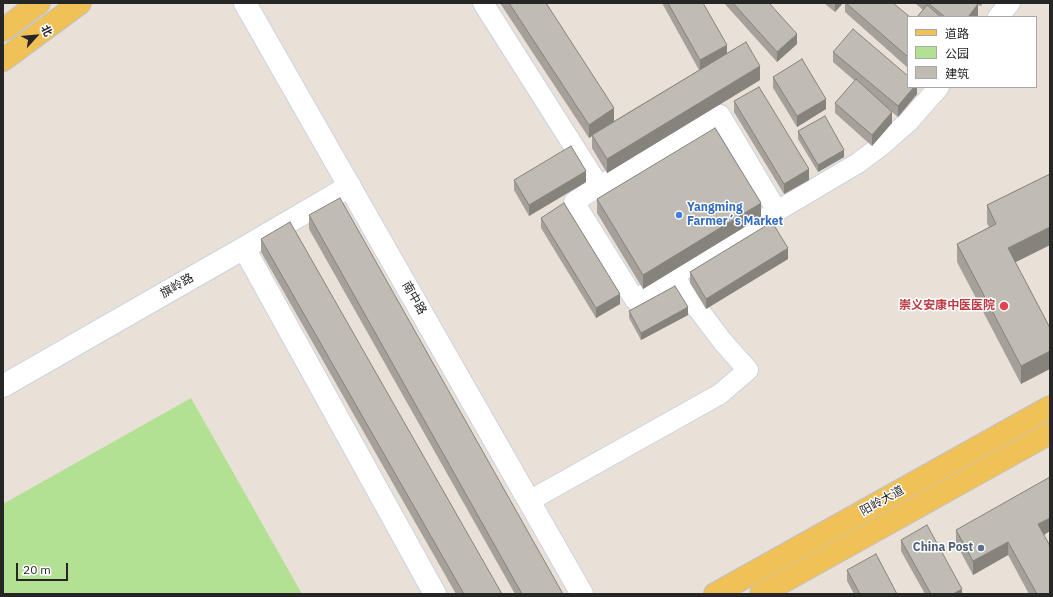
<!DOCTYPE html>
<html>
<head>
<meta charset="utf-8">
<style>
	body { margin:0 }
	#map { position:relative; width:1053px; height:597px; overflow:hidden; background:#e9e0d7; font-family:"IBM Plex Sans","Noto Sans SC",sans-serif }
	canvas { display:block }
	.frame { position:absolute; inset:0; border:4px solid #262626; pointer-events:none }
	.legend { position:absolute; left:907px; top:16px; width:130px; height:72px; box-sizing:border-box; background:#fff; border:1px solid #a8a8a8; margin:0; padding:5px 7px; list-style:none; font-size:12px; color:#262626 }
	.legend li { display:flex; align-items:center; gap:8px; height:20px }
	.legend b { width:20px; border:1px solid #a8a8a8 }
	.north { position:absolute; left:16px; top:16px; width:40px; height:40px; -webkit-text-stroke:3px #fff; paint-order:stroke; rotate:63deg; font-size:11px; font-weight:700; line-height:16px; text-align:center; color:#262626 }
	.north::after { content:''; display:block; margin:auto; width:14px; height:18px; background:#262626; clip-path:polygon(50% 0,100% 100%,50% 72%,0 100%) }
	.scale { position:absolute; left:16px; top:563px; width:52px; height:18px; box-sizing:border-box; border:2px solid #262626; border-top:0; padding-left:5px; font-size:12px; line-height:14px; white-space:nowrap; color:#262626; -webkit-text-stroke:3px #fff; paint-order:stroke }
</style>
</head>
<body>
<div id="map">
<canvas width="1053" height="597"></canvas>
<div class="frame"></div>
<ul class="legend">
<li><b style="height:5px;background:#efc157"></b>道路</li>
<li><b style="height:11px;background:#b3e193"></b>公园</li>
<li><b style="height:11px;background:#c0bbb3"></b>建筑</li>
</ul>
<div class="north">北</div>
<div class="scale">20 m</div>
</div>
<script>
const ctx = document.querySelector('canvas').getContext('2d');
ctx.lineJoin = 'round';
function paint(path, color) { ctx.fillStyle = color; ctx.fill(path, 'evenodd'); }
const shape = rows => new Path2D(rows.map(r => 'M' + r).join(''));
function stroke(path, color, width, dash) { ctx.strokeStyle = color; ctx.lineWidth = width; ctx.lineCap = dash ? 'butt' : 'round'; ctx.setLineDash(dash || []); ctx.stroke(path); }
function drawText(font, color, halo, rows, align = 'center') {
  ctx.font = font + ' "IBM Plex Sans","Noto Sans SC",sans-serif'; ctx.lineWidth = 3; ctx.setLineDash([]); ctx.textBaseline = 'middle'; ctx.strokeStyle = halo; ctx.fillStyle = color; for (const [text, x, y, turn = 0] of rows) {
    ctx.save(); ctx.translate(x, y); ctx.rotate((+turn || 0) * Math.PI / 180); ctx.textAlign = isNaN(turn) ? turn : align; if (halo) ctx.strokeText(text, 0, 0); ctx.fillText(text, 0, 0); ctx.restore();
  }
}
const green = shape([
	[191,398,302,594,3,594,3,504]
]);
const street = shape([
	[483,3,599,186,720,115,777,211,858,163,882,145,908,122,939,87],
	[998,17,1010,3],
	[599,186,574,202,635,300,777,211],
	[529,501,720,394,748,370,723,342,673,276]
]);
const secondary = shape([
	[245,3,582,594],
	[244,248,435,594],
	[3,386,244,248,350,186]
]);
const primary = shape([
	[3,30,39,3],
	[3,60,80,3],
	[715,594,1050,407],
	[761,594,1050,433]
]);
const wall = shape([
	[500,3,546,3,614,121,699,70,662,3,703,3,727,53,760,80,607,173,592,148,592,136,589,138],
	[724,3,769,3,797,44,777,62],
	[824,3,843,3,835,12],
	[845,3,893,3,908,17,908,68,845,12],
	[915,3,983,3,981,6,978,5,978,15,977,17,917,17,923,10],
	[833,52,917,87,917,94,898,117,892,112,892,123,872,146,835,113,835,103,855,81,833,62],
	[773,77,826,109,797,127,773,88],
	[734,101,809,180,784,194,734,112],
	[798,131,844,157,818,172,798,139],
	[1050,174,1050,245,1015,262,1050,328,1021,384,957,262,957,244,989,227,987,223,987,205],
	[514,180,586,182,529,216,514,190],
	[597,199,761,217,643,289,597,213],
	[309,215,563,594,515,594,309,229],
	[541,218,620,304,596,318,541,228],
	[261,239,502,594,456,594,261,252],
	[788,259,706,309,690,283,690,272],
	[629,311,688,315,641,340,629,318],
	[956,530,1050,531,1044,535,1050,594,1029,594,1008,555,973,575,956,543],
	[901,540,962,594,925,594,901,551],
	[847,570,897,594,854,594,847,581]
]);
const shadedWall = shape([
	[835,3,843,3,835,12],
	[978,4,978,15,977,17,968,17],
	[797,34,797,44,777,62,777,52],
	[727,45,727,55,700,71,700,60],
	[760,66,760,80,607,173,607,159],
	[914,87,917,87,917,94,898,117,898,106],
	[826,99,826,109,797,127,797,116],
	[614,108,614,122,592,135,592,136,589,138,589,125],
	[892,112,892,123,872,146,872,135],
	[844,150,844,157,818,172,818,165],
	[809,169,809,180,784,194,784,184],
	[586,171,586,182,529,216,529,205],
	[761,203,761,217,643,289,643,275],
	[1050,227,1050,245,1008,266,1008,248],
	[788,248,788,259,706,309,706,299],
	[620,294,620,304,596,318,596,308],
	[688,307,688,315,641,340,641,333],
	[1050,351,1050,369,1021,384,1021,366],
	[1050,518,1050,531,1038,538,1038,524],
	[1008,542,1008,555,973,575,973,561],
	[962,589,962,594,953,594]
]);
const building = shape([
	[509,3,546,3,614,108,589,125,509,3],
	[668,3,703,3,727,45,700,60,668,3],
	[733,3,769,3,797,34,777,52,733,3],
	[846,3,893,3,910,17,908,17,908,57,846,3],
	[928,3,977,3,978,4,968,17,945,17,928,3],
	[927,5,941,17,917,17,927,5],
	[853,29,908,76,908,87,914,87,898,106,833,52,853,29],
	[746,42,760,66,607,159,592,135,746,42],
	[802,59,826,99,797,116,773,77,802,59],
	[856,79,892,112,872,135,835,103,856,79],
	[759,87,809,169,784,184,734,101,759,87],
	[825,116,844,150,818,165,798,131,825,116],
	[715,128,761,203,643,275,597,199,715,128],
	[571,146,586,171,529,205,514,180,571,146],
	[1050,174,1050,227,1008,248,1050,328,1050,351,1021,366,957,244,996,224,987,205,1050,174],
	[340,198,563,594,522,594,309,215,340,198],
	[564,203,620,294,596,308,541,218,564,203],
	[290,222,502,594,464,594,261,239,290,222],
	[772,222,788,248,706,299,690,272,772,222],
	[675,286,688,307,641,333,629,311,675,286],
	[1050,477,1050,518,1038,524,1050,546,1050,593,1047,594,1037,594,1008,542,973,561,956,530,1050,477],
	[927,525,962,589,953,594,931,594,901,540,927,525],
	[876,554,897,594,860,594,847,570,876,554]
]);
const markers = [
	[679,215,4,"#3f7fe0"],
	[1004,306,5,"#e0444e"],
	[981,548,4,"#5c6f8a"]
];
const shopNames = [
	["Yangming",687,208],
	["Farmer´s Market",687,222]
];
const streetNames = [
	["旗岭路",177,286,-30],
	["南中路",414,298,60],
	["阳岭大道",882,501,-29]
];
const healthNames = [
	["崇义安康中医医院",995,306]
];
const serviceNames = [
	["China Post",973,548]
];
paint(green, '#b3e193');
stroke(street, '#cdd2e0', 22);
stroke(secondary, '#cdd2e0', 24);
stroke(primary, '#c2c2c2', 24);
stroke(street, '#fff', 20);
stroke(secondary, '#fff', 22);
stroke(primary, '#efc157', 22);
paint(wall, '#a5a19a');
paint(shadedWall, '#86837d');
paint(building, '#c0bbb3');
stroke(building, '#86837d', 1);
for (const [x, y, r, color] of markers) { const dot = new Path2D(); dot.arc(x, y, r, 0, 2 * Math.PI); ctx.fillStyle = color; ctx.fill(dot); stroke(dot, '#fff', 1.5); }
drawText('bold 12px', '#366cbe', '#fff', shopNames, 'left');
drawText('12px', '#262626', '#fff', streetNames);
drawText('bold 12px', '#be3a42', '#fff', healthNames, 'right');
drawText('bold 12px', '#4e5e75', '#fff', serviceNames, 'right');
</script>
</body>
</html>
